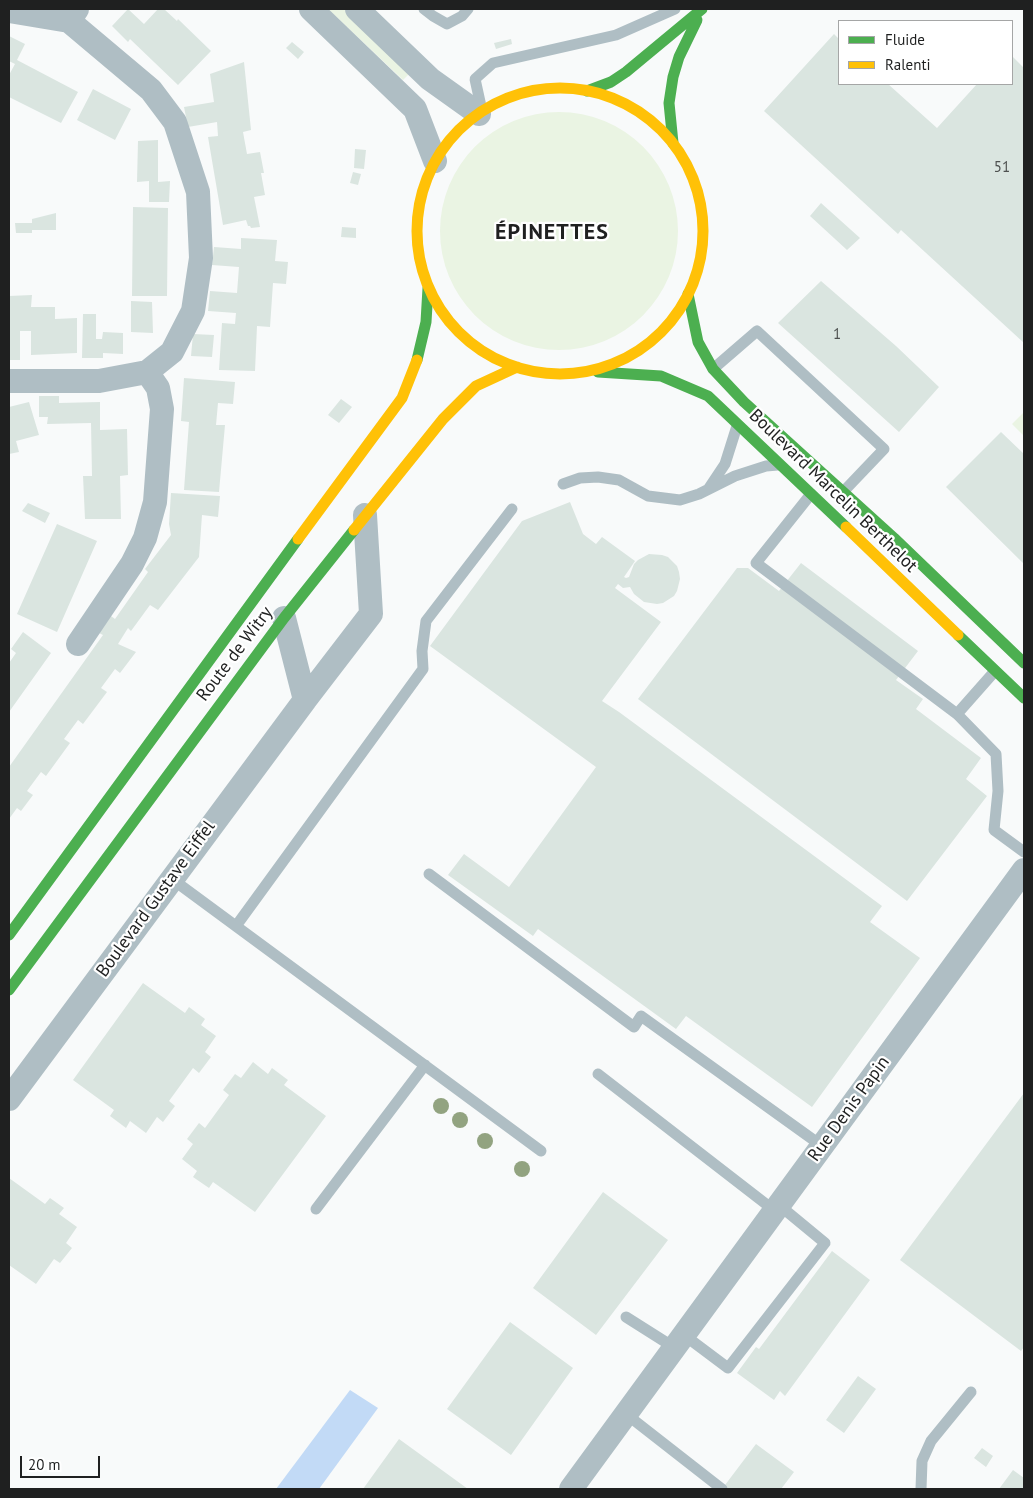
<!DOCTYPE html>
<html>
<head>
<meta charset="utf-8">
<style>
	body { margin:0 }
	#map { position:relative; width:1033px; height:1498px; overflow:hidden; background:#f8fafa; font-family:"PT Sans",sans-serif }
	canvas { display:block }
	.frame { position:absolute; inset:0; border:10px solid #1f2020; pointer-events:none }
	.legend { position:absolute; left:838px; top:20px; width:175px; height:65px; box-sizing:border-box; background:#fff; border:1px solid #a5a6a6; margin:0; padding:6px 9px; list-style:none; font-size:15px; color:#1f2020 }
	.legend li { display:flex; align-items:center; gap:10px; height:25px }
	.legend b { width:25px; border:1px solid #a5a6a6 }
	.scale { position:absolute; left:20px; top:1456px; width:80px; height:22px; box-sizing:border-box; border:2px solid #1f2020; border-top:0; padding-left:6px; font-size:15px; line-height:18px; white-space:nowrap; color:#1f2020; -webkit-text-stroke:4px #fff; paint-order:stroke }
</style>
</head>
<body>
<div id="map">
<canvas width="1033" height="1498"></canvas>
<div class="frame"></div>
<ul class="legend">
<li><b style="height:6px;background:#4caf50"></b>Fluide</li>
<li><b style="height:6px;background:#ffc107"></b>Ralenti</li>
</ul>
<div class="scale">20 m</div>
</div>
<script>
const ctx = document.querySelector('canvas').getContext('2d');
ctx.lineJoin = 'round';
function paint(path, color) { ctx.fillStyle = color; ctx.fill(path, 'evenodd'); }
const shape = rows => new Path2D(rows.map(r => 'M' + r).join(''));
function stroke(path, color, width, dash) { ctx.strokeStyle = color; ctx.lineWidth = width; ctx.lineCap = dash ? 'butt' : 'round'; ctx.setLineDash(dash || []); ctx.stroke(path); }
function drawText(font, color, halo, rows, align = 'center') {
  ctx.font = font + ' "PT Sans",sans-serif'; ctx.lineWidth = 4.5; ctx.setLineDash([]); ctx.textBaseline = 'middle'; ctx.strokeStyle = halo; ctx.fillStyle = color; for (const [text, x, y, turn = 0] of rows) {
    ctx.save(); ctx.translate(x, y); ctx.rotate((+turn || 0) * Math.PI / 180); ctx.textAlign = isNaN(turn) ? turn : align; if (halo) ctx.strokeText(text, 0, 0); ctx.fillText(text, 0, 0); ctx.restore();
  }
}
const green = shape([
	[328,9,344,9,410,73,403,80],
	'440 231a119 119 0 1 1 238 0a119 119 0 1 1-238 0Z',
	[1024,412,1024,436,1012,424]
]);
const water = shape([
	[350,1390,378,1408,319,1489,276,1489]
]);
const building = shape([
	[128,9,144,24,158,9,164,9,177,21,178,19,211,51,178,85,130,39,128,42,112,26],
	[834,34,839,39,839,84,888,84,937,128,977,84,1012,84,1012,56,1024,68,1024,343,901,230,898,234,764,111],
	[9,36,25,44,17,60,78,92,61,123,9,97,9,75,15,64,9,61],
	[511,39,512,44,496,49,494,43],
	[292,42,304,52,298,59,286,48],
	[244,62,251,130,243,132,247,154,260,152,264,173,261,173,265,195,254,197,260,227,251,228,250,226,248,226,246,220,223,225,208,137,218,136,217,122,188,127,184,107,214,102,210,74],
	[93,89,131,109,115,140,77,120],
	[158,140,158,182,170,181,169,202,149,202,149,181,137,182,138,141],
	[355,149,366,150,364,169,354,168],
	[353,172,361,174,358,185,350,183],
	[821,203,860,238,847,250,810,216],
	[133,207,168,208,167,296,132,296],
	[56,213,56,230,32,230,32,233,16,233,15,223,32,223,32,219],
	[342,227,356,228,356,238,341,237],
	[241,238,277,240,275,261,288,262,286,284,273,283,270,327,257,326,255,371,219,370,222,323,235,324,236,313,208,311,210,291,237,293,239,267,212,265,214,247,241,249],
	[821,281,896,346,939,387,899,432,778,323],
	[32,295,31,307,55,307,55,319,77,318,77,353,31,355,31,331,20,331,20,360,9,360,9,296],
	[131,301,152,302,153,333,131,332],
	[83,314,96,314,96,339,102,339,103,332,123,333,123,354,103,353,103,358,82,358],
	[193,334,214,335,212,357,191,356],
	[184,378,235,382,233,404,218,403,216,425,225,425,219,492,184,490,189,422,181,421],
	[39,396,59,396,59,403,100,402,100,430,127,429,128,475,120,476,121,519,85,519,83,476,92,476,91,423,47,424,48,417,39,417],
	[341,399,352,407,339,423,328,415],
	[29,402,39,435,16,441,19,452,9,454,9,407],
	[1001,432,1024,454,1024,564,946,487],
	[171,493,220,496,218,517,202,515,199,557,158,610,150,605,131,631,128,628,118,644,136,652,120,673,115,669,101,688,107,692,83,724,78,720,64,739,70,743,46,776,41,772,27,791,33,795,21,811,17,808,9,819,9,767,103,635,99,633,111,616,115,619,148,572,145,569,171,535,169,524],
	[570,502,583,534,596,544,602,537,635,561,624,577,626,578,629,577,634,564,638,560,649,554,662,555,668,557,677,566,679,572,680,579,677,591,674,596,663,603,657,604,644,602,634,594,630,587,623,588,618,584,615,588,661,622,602,701,619,712,882,906,870,922,920,958,812,1107,686,1016,676,1029,538,929,533,936,448,875,464,854,509,887,596,767,430,646,522,521],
	[28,503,50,513,45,523,22,511],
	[57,524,97,541,57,632,17,614],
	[801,563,918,651,896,680,923,699,916,709,981,758,966,779,987,796,907,901,638,699,737,568,748,568,779,591],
	[23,632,51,653,9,712,9,663,16,653,11,649],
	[143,983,185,1013,189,1007,205,1019,201,1025,216,1036,205,1052,211,1057,199,1073,193,1068,169,1101,175,1106,163,1122,157,1117,146,1133,130,1121,126,1128,110,1116,114,1110,73,1080],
	[253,1062,268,1074,272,1068,288,1080,284,1085,326,1116,255,1212,213,1182,209,1188,193,1177,197,1171,182,1159,193,1144,187,1139,199,1123,205,1128,229,1095,223,1090,235,1074,241,1078],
	[1024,1093,1024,1347,1021,1351,900,1260],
	[9,1178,45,1204,50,1198,64,1208,59,1214,77,1227,66,1243,72,1248,60,1263,54,1259,36,1284,9,1265],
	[603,1192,668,1240,596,1335,533,1288],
	[832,1251,870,1280,785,1396,780,1391,774,1400,737,1373,756,1347,759,1349],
	[510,1322,573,1368,511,1455,447,1409],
	[858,1376,876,1389,844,1433,826,1420],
	[399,1439,468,1489,363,1489],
	[756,1444,794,1472,781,1489,722,1489],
	[982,1448,993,1456,986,1467,974,1458],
	[1013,1470,1024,1478,1024,1489,999,1489]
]);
const lane = shape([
	[424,9,433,16,447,24,462,16,468,9],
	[482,111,475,79,493,63,616,35,675,9],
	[713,369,757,331,884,449,843,492],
	[563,484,580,478,598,477,619,480,648,496,680,500,699,494,735,476,766,466,778,465],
	[709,488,725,464,737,426],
	[811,494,756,563,957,714,996,754,998,791,994,830,1024,852],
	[957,714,995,671],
	[429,874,634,1027,641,1016,822,1146],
	[172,879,541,1151],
	[236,926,423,669,422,651,426,621,512,509],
	[598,1074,775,1211],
	[316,1209,425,1065],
	[626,1317,675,1348],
	[684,1335,728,1368,825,1243,779,1205],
	[626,1414,722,1489],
	[921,1489,922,1461,931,1441,971,1392]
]);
const street = shape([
	[311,9,415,109,435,161],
	[357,9,430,79,479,114],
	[9,11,69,21,77,9],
	[9,381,99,381,147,372,172,352,193,311,201,258,198,192,175,122,151,90,69,21],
	[78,644,132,564,145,538,155,502,162,409,158,388,147,372],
	[305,700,371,614,365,515],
	[9,1099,305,700,284,618],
	[571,1489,1024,870]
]);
const fast = shape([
	[587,91,611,82,626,72,702,9],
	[673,143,669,103,673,77,679,57,697,20],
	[688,294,698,342,713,369,744,402,894,538,1024,663],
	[417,360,426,322,428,288],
	[598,372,661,376,708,396,846,527],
	[958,635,1024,698],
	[9,935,298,539],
	[9,990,284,618,354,530]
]);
const slow = shape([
	'417 231a143 143 0 1 1 286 0a143 143 0 1 1-286 0Z',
	[846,527,958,635],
	[354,530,443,419,476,386,517,367],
	[298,539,402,398,417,360]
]);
const trees = [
	[441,1106],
	[460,1120],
	[485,1141],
	[522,1169]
];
const numberNames = [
	["51",1002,168],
	["1",837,335]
];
const streetNames = [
	["Boulevard Marcelin Berthelot",833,491,44],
	["Route de Witry",235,654,-53],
	["Boulevard Gustave Eiffel",156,899,-54],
	["Rue Denis Papin",849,1109,-54]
];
const districtNames = [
	["ÉPINETTES",552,233]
];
paint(green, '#eaf4e3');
paint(water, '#c2daf6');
paint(building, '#dae5e0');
stroke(lane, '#afbec4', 11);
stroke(street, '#afbec4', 24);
stroke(fast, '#4caf50', 11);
stroke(slow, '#ffc107', 11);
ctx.fillStyle = '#92a380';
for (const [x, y] of trees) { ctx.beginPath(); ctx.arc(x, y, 8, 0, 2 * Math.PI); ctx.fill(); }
drawText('15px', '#4e5150', null, numberNames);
drawText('18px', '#1f2020', '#fff', streetNames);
ctx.letterSpacing = '1px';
drawText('bold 22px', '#1f2020', '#fff', districtNames);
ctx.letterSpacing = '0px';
</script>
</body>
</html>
